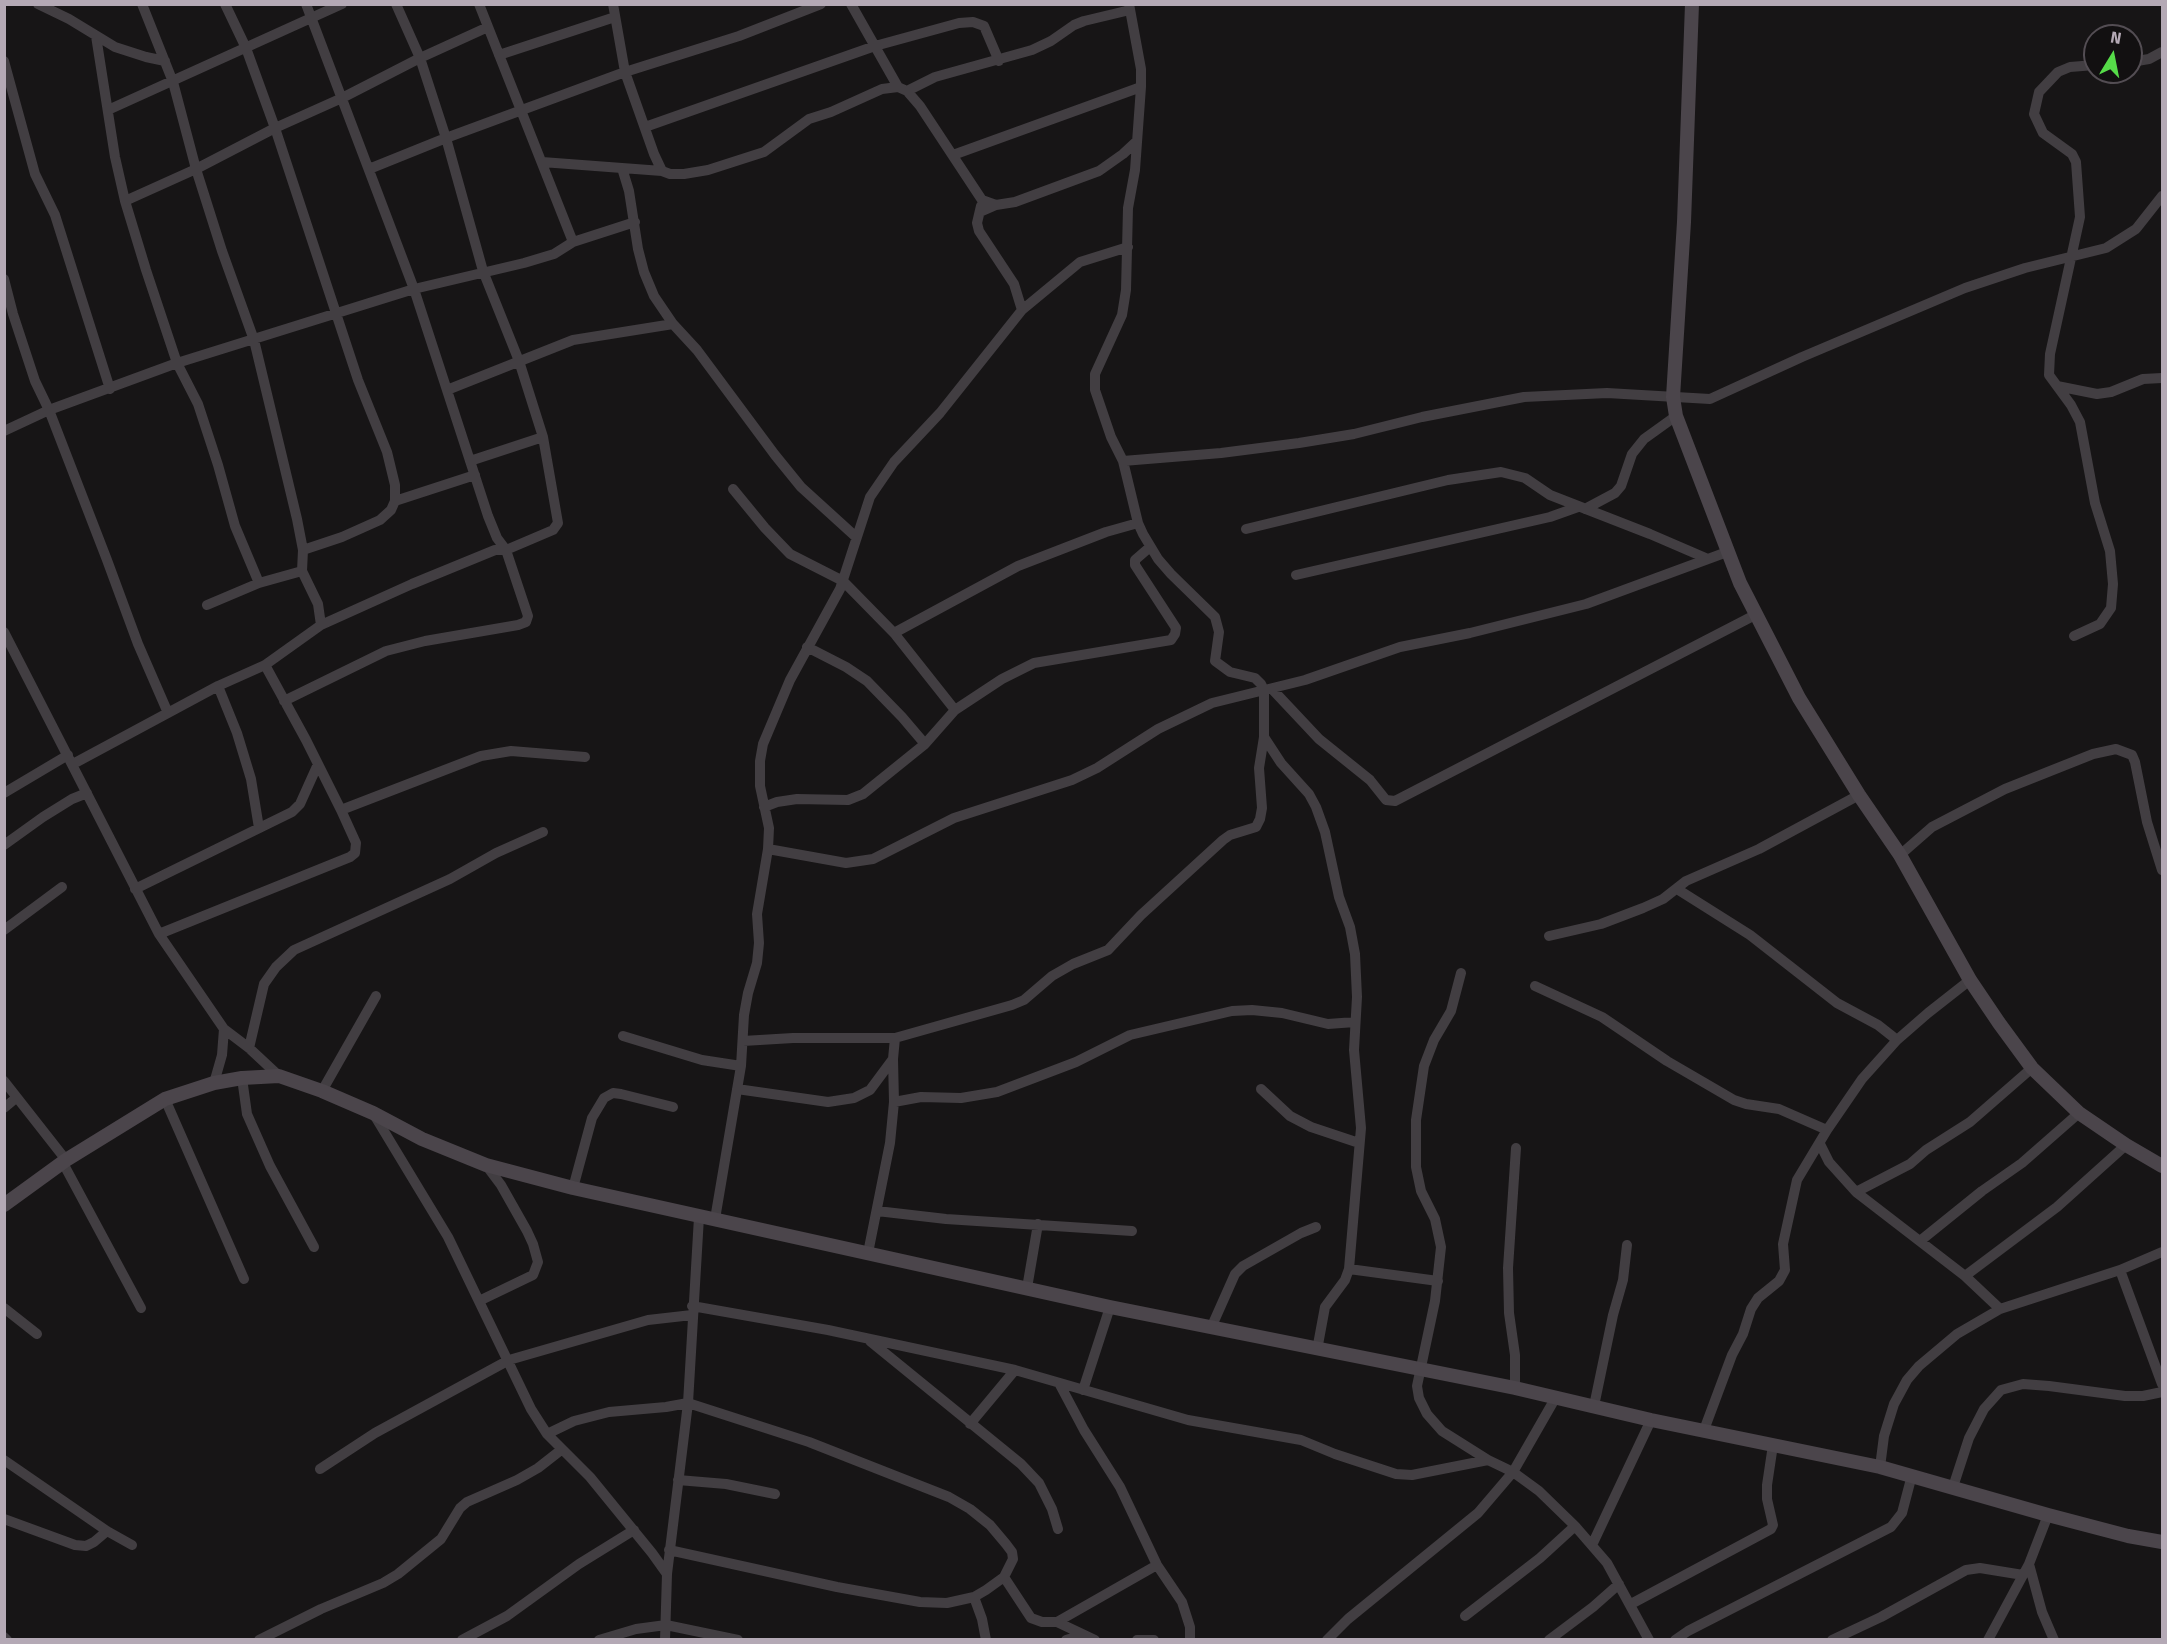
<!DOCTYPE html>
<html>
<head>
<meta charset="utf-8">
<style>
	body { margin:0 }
	#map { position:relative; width:2167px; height:1644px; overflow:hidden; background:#171516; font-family:"Fira Sans",sans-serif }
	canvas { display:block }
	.frame { position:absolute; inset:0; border:6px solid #b4a9b5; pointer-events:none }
	.north { position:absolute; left:2083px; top:24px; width:60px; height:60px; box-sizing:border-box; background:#121011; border:2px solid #534d53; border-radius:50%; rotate:10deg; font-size:16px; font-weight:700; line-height:24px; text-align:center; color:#b4a9b5 }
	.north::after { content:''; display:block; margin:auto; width:21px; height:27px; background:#56db49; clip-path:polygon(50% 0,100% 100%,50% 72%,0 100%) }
</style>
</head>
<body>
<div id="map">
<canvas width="2167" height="1644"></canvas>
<div class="frame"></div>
<div class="north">N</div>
</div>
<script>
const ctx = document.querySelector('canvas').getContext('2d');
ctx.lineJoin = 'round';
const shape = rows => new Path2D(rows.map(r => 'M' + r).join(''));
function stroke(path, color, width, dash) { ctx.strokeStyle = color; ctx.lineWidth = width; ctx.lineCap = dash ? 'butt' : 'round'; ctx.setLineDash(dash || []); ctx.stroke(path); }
const street = shape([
	[38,4,69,19,115,47,146,57,165,61],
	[142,4,173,82,196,169,222,251,254,340,297,519,303,550,302,571,318,604,321,625],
	[225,4,246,48,275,128,358,380,387,452,395,485,395,501,391,510,380,520,342,537,303,550],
	[479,4,573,242],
	[613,4,625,72,654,154,662,171],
	[851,4,898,87],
	[1129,4,1141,69,1141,87,1135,170,1128,208,1126,290,1122,315,1095,374,1095,390,1111,437,1123,461,1138,523,1143,534,1158,559,1171,574,1215,617,1219,632,1215,661,1230,672,1255,678,1261,684,1264,690,1264,737,1281,763,1309,794,1316,807,1325,832,1339,897,1350,927,1355,954,1357,997,1354,1050,1361,1128,1349,1269,1345,1280,1325,1307,1317,1350],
	[96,36,115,157,125,201,146,270,177,363,198,404,218,465,235,526,259,583],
	[499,55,615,17],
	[4,61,35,174,55,215,110,389],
	[2131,62,2149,59,2162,52],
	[907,91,935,77,1032,50,1051,41,1074,25,1084,21,1130,10],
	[108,110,342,4],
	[645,127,875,46,959,23,973,22,984,26,999,61],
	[953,155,1141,87],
	[542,162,662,171,670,174,684,174,708,170,764,152,809,119,831,112,882,89,898,87,907,91,920,106,982,200,996,205],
	[622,168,629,191,638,249,644,272,654,296,673,324,697,350,775,455,801,487,856,537],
	[369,169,446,138,625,72,739,36,821,4],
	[125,201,196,169,275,128,342,98,420,58,488,27],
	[981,206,977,223,979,231,1014,284,1022,310],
	[980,212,996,205,1015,202,1099,171,1123,154,1137,141],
	[4,279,13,314,35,381,49,410,107,560,138,644,168,713],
	[2057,386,2097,394,2111,392,2143,379,2162,378],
	[447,390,573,340,673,324],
	[4,431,49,410,177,363,414,289,524,263,554,254,573,242,635,222],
	[470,461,543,437],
	[1123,461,1221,453,1299,443,1354,434,1422,417,1524,397,1607,393,1710,399,1802,357,1965,288,2025,268,2106,248,2136,229,2162,196],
	[733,489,765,528,790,554,843,581,894,633,955,710],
	[395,501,475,475],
	[1585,509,1615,493,1621,486,1632,454,1644,439,1676,416],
	[1246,529,1448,480,1501,472,1525,478,1550,495,1650,534,1708,559],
	[1296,575,1550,517,1578,507],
	[207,605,259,583,302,571],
	[4,632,159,934,224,1029,249,1048,279,1076],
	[894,633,1018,566,1106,532,1138,523],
	[2074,636,2100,624,2111,608,2113,584,2110,551,2095,503,2080,422,2071,405,2049,375,2050,354,2080,217,2076,162,2072,154,2043,133,2034,114,2039,92,2058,72,2070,67,2095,65],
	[807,647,846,667,867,681,902,717,925,744],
	[265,665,306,740,341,810,481,756,511,751,585,757],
	[218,686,237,733,251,779,259,828],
	[1272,689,1319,739,1370,780,1386,800,1395,801,1755,615],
	[284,701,386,651,425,641,518,625,526,622,528,616,506,550,553,530,558,523,543,437,519,361,483,271,446,138,420,58,396,4],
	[73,764,218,686,265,665,321,625,412,584,495,550,506,550,497,538,488,516,414,289,306,4],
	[4,793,68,755],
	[764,807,777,802,797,799,848,800,863,794,925,744,955,710,1002,679,1034,663,1171,640,1175,634,1176,628,1135,565,1135,560,1150,547],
	[4,845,43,817,72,799,87,793],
	[768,849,846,863,873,859,954,818,1072,780,1097,768,1158,729,1212,703,1305,680,1400,647,1470,633,1586,604,1727,552],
	[1900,855,1932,827,2005,789,2093,754,2116,749,2132,755,2135,762,2147,822,2162,870],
	[135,889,292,812,300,804,318,764],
	[1677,889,1750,935,1837,1003,1878,1025,1897,1040],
	[4,930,62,887],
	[159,934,350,857,355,853,356,843,341,810],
	[1549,936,1601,924,1643,908,1663,899,1686,881,1759,849,1859,795],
	[1461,973,1451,1011,1434,1040,1424,1066,1416,1120,1416,1167,1421,1191,1435,1219,1441,1247,1435,1301,1417,1386,1419,1398,1427,1414,1442,1431,1488,1460,1513,1472,1539,1491,1575,1526,1607,1563,1649,1640],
	[1535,986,1602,1017,1667,1061,1734,1100,1746,1104,1779,1109,1827,1130],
	[623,1036,702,1060,741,1066],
	[743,1041,793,1038,895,1038,1012,1005,1024,1000,1052,976,1073,964,1108,950,1141,915,1223,840,1230,835,1256,827,1260,819,1262,808,1259,768,1264,737],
	[249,1048,264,984,276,967,294,950,450,879,496,853,543,832],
	[242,1078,247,1114,270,1166,314,1247],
	[4,1081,66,1160],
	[214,1083,222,1055,224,1029],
	[737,1089,828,1102,854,1098,870,1090,893,1059],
	[1261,1089,1290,1116,1311,1127,1359,1143],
	[322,1091,376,996],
	[165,1099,244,1279],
	[894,1102,921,1097,961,1098,997,1092,1076,1062,1130,1035,1232,1011,1252,1010,1282,1013,1328,1024,1355,1022],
	[4,1108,16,1098],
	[373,1113,448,1237,531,1409,547,1434,590,1477,652,1553,667,1574],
	[1820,1144,1829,1162,1856,1192,1965,1276,2000,1309],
	[63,1163,141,1308],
	[573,1188,592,1118,604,1098,613,1093,621,1094,673,1107],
	[1856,1192,1910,1164,1926,1150,1970,1122,2032,1068],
	[877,1211,946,1219,1132,1231],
	[715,1219,741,1066,744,1015,748,993,757,963,759,943,757,914,768,849,769,828,760,786,760,761,763,744,790,680,840,589,870,497,894,462,940,413,1022,310,1080,262,1128,247],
	[1920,1241,1982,1191,2022,1163,2079,1113],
	[868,1253,890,1143,894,1102,893,1059,895,1038],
	[1349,1269,1438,1281],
	[2120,1270,2162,1384],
	[1965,1276,2057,1207,2126,1145],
	[1027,1288,1038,1224],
	[479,1301,533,1275,538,1262,533,1244,527,1231,501,1185,486,1165],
	[692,1306,828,1330,1015,1370,1188,1420,1301,1440,1335,1454,1396,1474,1412,1475,1488,1460],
	[4,1308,37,1334],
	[1211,1328,1235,1274,1243,1266,1301,1233,1316,1227],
	[870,1341,1021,1464,1039,1483,1052,1509,1058,1529],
	[1059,1383,1084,1430,1120,1487,1157,1565,1182,1602,1190,1627,1190,1640],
	[1515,1388,1515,1355,1509,1313,1508,1268,1516,1148],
	[1083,1390,1110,1307],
	[1594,1406,1613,1315,1623,1280,1627,1245],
	[970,1424,1015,1370],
	[1704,1430,1732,1355,1743,1334,1751,1309,1758,1298,1779,1281,1785,1270,1783,1244,1797,1180,1827,1130,1862,1079,1897,1040,1928,1013,1970,980],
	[547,1434,574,1421,609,1412,666,1407,688,1403,809,1442,949,1497,970,1509,990,1525,1006,1544,1012,1552,1013,1559,1004,1577,986,1590,974,1597,947,1603,920,1602,837,1587,669,1550],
	[4,1460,107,1531,132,1545],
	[1880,1467,1884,1436,1894,1404,1907,1380,1919,1366,1957,1334,2000,1309,2120,1270,2162,1252],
	[320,1469,375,1433,509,1360,648,1320,692,1315],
	[678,1480,726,1484,775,1494],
	[1953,1487,1969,1438,1984,1409,2001,1390,2023,1384,2049,1386,2125,1396,2143,1396,2162,1392],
	[4,1519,75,1545,86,1546,94,1542,107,1531],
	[1592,1545,1651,1420],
	[2029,1564,2042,1612,2054,1640],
	[1004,1577,1031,1618,1042,1622,1057,1622,1095,1640],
	[974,1597,982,1619,986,1640],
	[1631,1604,1771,1529,1773,1525,1767,1499,1767,1485,1773,1445],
	[1465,1616,1540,1558,1575,1526],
	[1057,1622,1157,1565],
	[4,1637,7,1640],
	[259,1640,321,1609,383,1583,398,1574,441,1539,460,1508,467,1502,517,1480,538,1468,561,1450],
	[462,1640,507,1616,579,1564,634,1530],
	[599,1640,636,1629,666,1625,738,1640],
	[665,1640,667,1574,688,1403,699,1217],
	[1066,1640,1082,1635],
	[1137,1640,1154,1640],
	[1327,1640,1348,1619,1478,1513,1513,1472,1556,1397],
	[1549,1640,1593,1607,1619,1584],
	[1675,1640,1688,1631,1891,1527,1902,1513,1912,1475],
	[1832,1640,1881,1617,1966,1570,1980,1568,2023,1575],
	[1988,1640,2029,1564,2048,1515]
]);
const secondary = shape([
	[1692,4,1684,222,1673,397,1676,416,1740,583,1799,698,1859,795,1900,855,1970,980,1999,1023,2032,1068,2079,1113,2126,1145,2162,1166],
	[4,1205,66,1160,165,1099,214,1083,242,1078,279,1076,322,1091,373,1113,422,1139,486,1165,573,1188,1110,1307,1515,1388,1651,1420,1880,1467,2048,1515,2128,1536,2162,1542]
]);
stroke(street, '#423e42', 10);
stroke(secondary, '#4b454b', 14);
</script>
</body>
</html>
